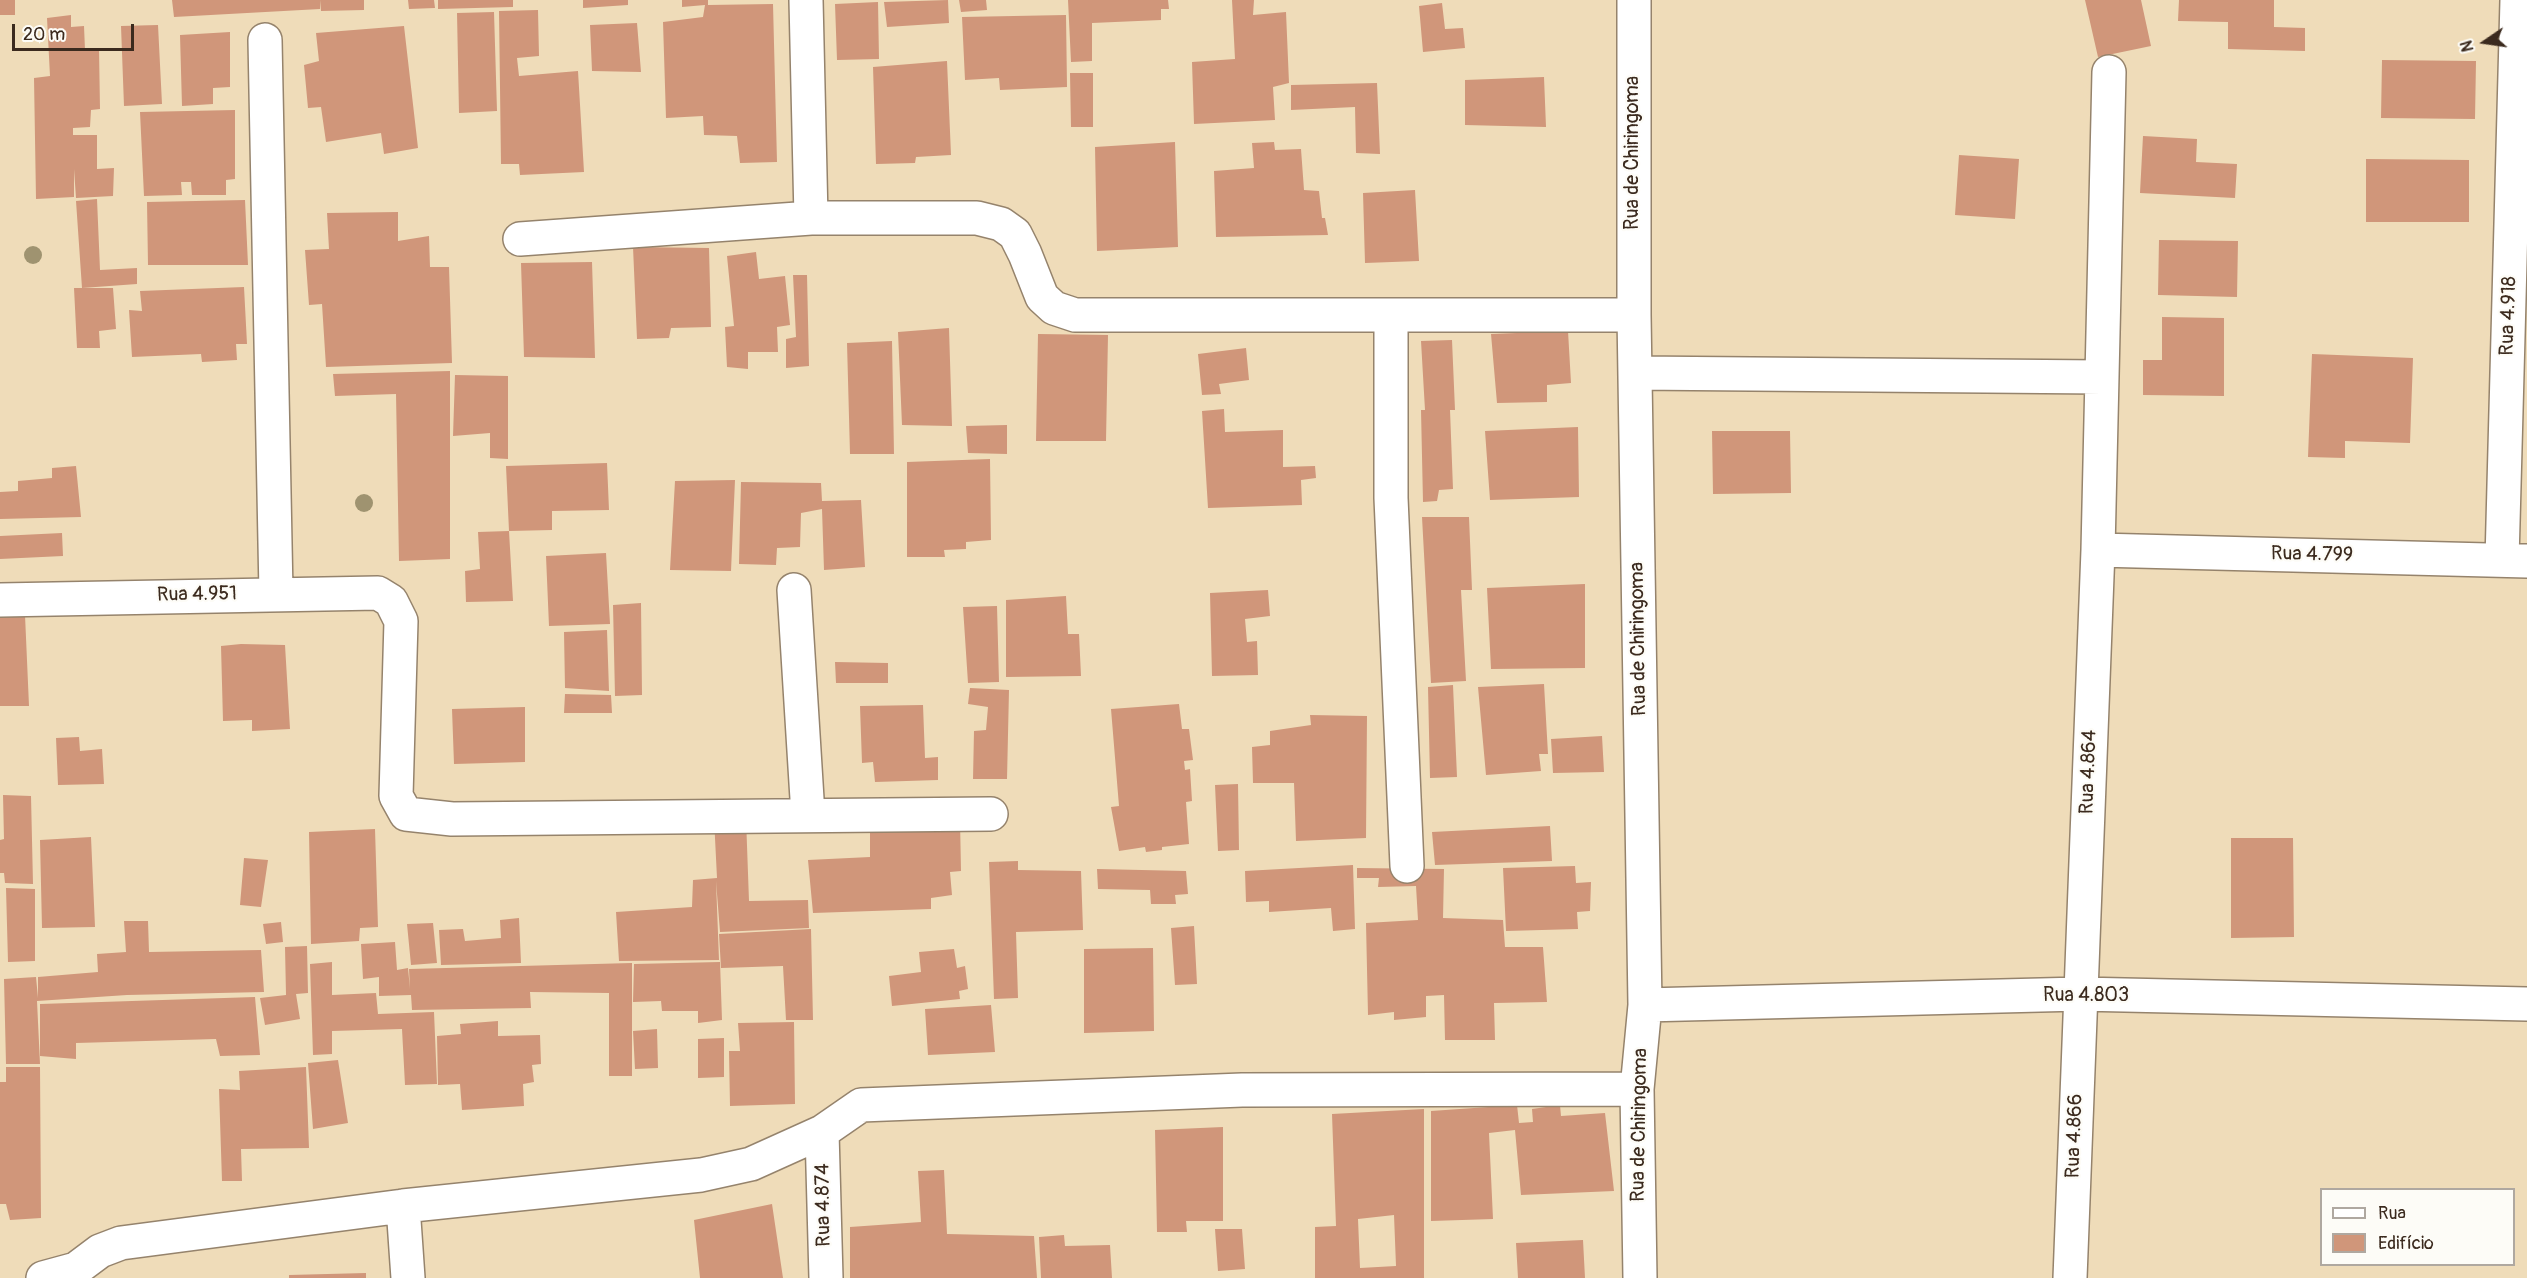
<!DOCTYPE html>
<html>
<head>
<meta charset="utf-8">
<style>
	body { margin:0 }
	#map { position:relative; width:2527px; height:1278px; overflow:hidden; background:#efdcb9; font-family:Pangolin,sans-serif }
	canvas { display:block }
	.legend { position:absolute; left:2320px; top:1188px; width:195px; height:78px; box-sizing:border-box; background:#fdfcf7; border:2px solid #afa8a0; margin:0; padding:8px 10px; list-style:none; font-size:18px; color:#3b2a1e }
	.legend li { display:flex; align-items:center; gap:12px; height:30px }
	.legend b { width:30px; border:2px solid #afa8a0 }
	.north { position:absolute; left:2455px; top:12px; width:60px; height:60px; -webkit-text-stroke:4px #fdfcf7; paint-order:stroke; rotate:257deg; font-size:16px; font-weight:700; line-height:24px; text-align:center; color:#3b2a1e }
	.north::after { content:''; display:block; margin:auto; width:21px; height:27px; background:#3b2a1e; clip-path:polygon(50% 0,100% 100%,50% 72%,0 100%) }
	.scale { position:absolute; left:12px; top:24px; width:122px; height:27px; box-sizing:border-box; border:3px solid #3b2a1e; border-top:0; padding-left:8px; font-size:18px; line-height:21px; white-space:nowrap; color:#3b2a1e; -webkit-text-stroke:4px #fdfcf7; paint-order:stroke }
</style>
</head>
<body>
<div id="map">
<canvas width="2527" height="1278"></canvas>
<ul class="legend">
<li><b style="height:8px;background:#fff"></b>Rua</li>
<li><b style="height:16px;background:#d0967a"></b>Edifício</li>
</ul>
<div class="north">N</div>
<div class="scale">20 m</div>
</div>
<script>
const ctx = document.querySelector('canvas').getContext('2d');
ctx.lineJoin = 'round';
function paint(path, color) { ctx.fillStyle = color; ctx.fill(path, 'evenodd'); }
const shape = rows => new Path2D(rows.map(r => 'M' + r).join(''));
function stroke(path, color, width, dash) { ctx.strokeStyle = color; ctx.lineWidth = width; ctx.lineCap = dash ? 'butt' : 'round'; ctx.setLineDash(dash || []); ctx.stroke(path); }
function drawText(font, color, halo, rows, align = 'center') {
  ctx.font = font + ' Pangolin,sans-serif'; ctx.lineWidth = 4.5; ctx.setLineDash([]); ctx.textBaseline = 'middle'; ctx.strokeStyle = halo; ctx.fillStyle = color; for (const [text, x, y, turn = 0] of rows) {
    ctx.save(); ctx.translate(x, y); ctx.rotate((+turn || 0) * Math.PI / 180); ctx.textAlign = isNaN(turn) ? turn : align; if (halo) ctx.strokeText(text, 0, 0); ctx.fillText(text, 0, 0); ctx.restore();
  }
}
const building = shape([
	[0,0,15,0,15,15,0,15],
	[172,0,320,0,320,9,174,17],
	[320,0,364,0,364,10,321,11],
	[408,0,434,0,435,8,409,9],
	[438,0,513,0,513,7,438,9],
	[583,0,628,0,628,5,583,8],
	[682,0,708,0,708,5,773,4,777,162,740,163,737,136,704,135,703,116,666,118,663,22,703,17,705,5,682,7],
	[948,0,949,23,887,27,884,2],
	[959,0,986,0,987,10,961,12],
	[1068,0,1168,0,1169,9,1161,9,1161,20,1092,23,1092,61,1071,62],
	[1232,0,1254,0,1253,15,1286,12,1289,83,1273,87,1275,120,1194,124,1192,62,1235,59],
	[2085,0,2141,0,2151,46,2098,57],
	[2179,0,2274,0,2274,27,2305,28,2305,51,2228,49,2228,22,2178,21],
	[878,2,879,59,837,60,835,4],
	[1442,3,1445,29,1463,28,1465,48,1423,52,1419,6],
	[538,10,539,56,517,58,519,76,578,71,584,172,520,175,519,164,501,164,499,11],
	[494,12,497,111,459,113,457,13],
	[71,15,71,27,84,26,85,50,99,48,100,109,91,110,90,127,73,128,73,135,97,135,97,169,114,168,113,196,76,198,74,169,74,197,36,199,34,78,50,76,47,18],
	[1066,15,1067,87,1000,90,999,78,965,80,962,17],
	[637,23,641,72,592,71,590,25],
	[158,25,162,104,124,106,121,26],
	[404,26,418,148,384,154,381,133,326,142,321,107,308,108,304,65,319,61,316,33],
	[230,32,230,87,213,88,213,104,182,106,180,35],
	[2382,60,2476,61,2475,119,2381,118],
	[947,61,951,155,916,157,915,163,876,164,873,67],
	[1070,73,1093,73,1093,127,1071,127],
	[1544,77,1546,127,1465,125,1465,80],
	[1377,83,1380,154,1356,153,1355,107,1291,110,1291,85],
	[235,110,235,179,226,180,226,195,192,195,191,182,181,182,182,195,144,196,140,112],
	[2143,136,2197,139,2196,162,2237,164,2235,198,2140,193],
	[1175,142,1178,247,1097,251,1095,147],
	[1274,142,1275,150,1301,149,1304,190,1319,191,1322,218,1325,218,1328,235,1216,237,1214,171,1254,168,1252,143],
	[1959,155,2019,159,2015,219,1955,215],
	[2366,159,2469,160,2469,222,2366,222],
	[1415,190,1419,261,1365,263,1363,193],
	[97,199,100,270,137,268,137,284,82,288,76,201],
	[245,200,248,265,148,265,147,202],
	[398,212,398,241,429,236,430,267,449,267,452,363,326,367,322,304,309,305,305,250,329,249,327,213],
	[2159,240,2238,241,2237,297,2158,295],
	[633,247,709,248,711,327,671,328,669,338,637,339],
	[756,252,759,279,785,276,790,325,777,327,778,352,748,352,748,369,727,367,725,327,734,326,727,256],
	[592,262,595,358,524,357,521,263],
	[793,275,807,275,809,366,786,368,786,339,796,337],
	[244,287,247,344,236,344,237,360,202,362,201,354,132,357,129,310,142,311,140,291],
	[74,288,113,288,116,329,99,331,100,348,77,348],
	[2162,317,2224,318,2224,396,2143,395,2143,360,2162,360],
	[949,328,952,426,902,425,898,332],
	[1568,331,1571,383,1547,385,1547,402,1497,403,1491,334],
	[1038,334,1108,335,1106,441,1036,441],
	[1452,340,1455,410,1450,410,1453,489,1439,490,1437,501,1423,502,1421,410,1425,410,1421,341],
	[892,341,894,454,850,454,847,343],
	[1246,348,1249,380,1219,384,1221,394,1202,395,1198,354],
	[2312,354,2413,358,2410,443,2345,441,2345,458,2308,457],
	[450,371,450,559,399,561,396,394,335,396,333,374],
	[455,375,508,376,508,459,490,458,490,433,453,436],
	[1224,409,1225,432,1283,430,1283,467,1315,466,1316,478,1301,480,1302,505,1208,508,1202,411],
	[1007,425,1007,454,968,453,966,426],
	[1578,427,1579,497,1490,500,1485,431],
	[1712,431,1790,431,1791,493,1713,494],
	[990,459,991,540,966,542,966,549,944,550,945,557,907,557,907,462],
	[607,463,609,510,552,511,552,530,509,531,506,466],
	[76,466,81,517,0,519,0,492,18,491,18,481,52,478,52,468],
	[735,480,731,571,670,570,675,481],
	[741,482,821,483,822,501,861,500,865,567,824,570,822,509,801,513,800,547,777,548,776,565,739,564],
	[1422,517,1469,517,1472,590,1461,590,1466,681,1431,683],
	[509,531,513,601,466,602,465,571,480,569,478,532],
	[62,533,63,556,0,559,0,536],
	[606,553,610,624,549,626,546,556],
	[1585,584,1585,668,1491,669,1487,588],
	[1268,590,1270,616,1245,619,1247,642,1257,641,1258,675,1212,676,1210,593],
	[1066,596,1068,634,1079,634,1081,676,1006,677,1006,600],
	[641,603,642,695,615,696,613,605],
	[997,606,999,682,968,683,963,607],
	[25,615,29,706,0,706,0,617],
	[607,630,609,691,565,688,564,632],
	[241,644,285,645,290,729,252,731,252,720,223,721,221,646],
	[835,662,888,663,888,683,836,683],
	[1544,684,1548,754,1539,754,1541,771,1486,775,1478,687],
	[1453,685,1457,777,1430,778,1428,687],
	[970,688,1009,690,1007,779,973,779,974,731,986,730,988,707,968,704],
	[565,694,611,695,612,713,564,713],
	[1179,704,1182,729,1189,729,1193,760,1184,761,1185,770,1190,769,1192,801,1186,802,1189,844,1162,847,1162,850,1146,852,1145,847,1119,851,1111,807,1119,806,1111,709],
	[923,705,925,758,938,757,938,780,875,782,873,762,862,763,860,706],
	[525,707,525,762,454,764,452,709],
	[1310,715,1367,716,1366,838,1296,841,1294,783,1253,783,1252,747,1270,745,1270,731,1311,725],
	[1602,736,1604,772,1553,773,1551,739],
	[79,737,80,751,102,749,104,784,58,785,56,738],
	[1238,784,1239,850,1218,851,1215,785],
	[3,795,31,796,33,884,5,883,4,873,0,873,0,840,4,839],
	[870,817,960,820,961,871,950,872,952,895,931,898,931,909,813,913,808,860,870,857],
	[714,818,746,818,749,901,808,900,809,928,720,932,716,881,719,960,619,961,616,912,692,907,693,880,717,878],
	[1550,826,1552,861,1435,865,1432,832],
	[375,829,378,927,360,928,359,941,311,944,309,832],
	[91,837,95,927,42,928,40,840],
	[2231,838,2293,838,2294,937,2231,938],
	[244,858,268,860,261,907,240,905],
	[1018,861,1018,870,1081,871,1083,930,1016,932,1018,998,994,999,989,862],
	[1353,865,1355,929,1333,931,1331,908,1269,912,1269,901,1246,902,1245,871],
	[1575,866,1576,883,1591,882,1590,911,1577,912,1578,929,1506,931,1503,868],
	[1357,868,1444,869,1443,918,1503,920,1505,947,1543,947,1547,1002,1494,1003,1495,1040,1445,1040,1444,995,1426,996,1426,1017,1394,1020,1394,1012,1368,1015,1366,923,1418,920,1416,886,1378,887,1379,878,1357,878],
	[1097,869,1186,871,1188,894,1175,895,1176,904,1151,904,1150,890,1098,889],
	[6,888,35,889,35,961,8,962],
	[519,918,521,963,441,965,439,930,463,929,465,941,501,938,500,920],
	[124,921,148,921,149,952,261,950,264,992,127,995,37,1001,40,1064,6,1064,4,979,36,977,38,998,38,977,98,972,97,954,126,952],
	[281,922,283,942,266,944,263,924],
	[433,923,437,963,411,965,407,924],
	[1194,926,1197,984,1175,985,1171,928],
	[811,929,813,1020,786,1020,783,966,721,968,719,934],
	[395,942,397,970,408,968,410,989,409,969,632,963,632,1076,609,1076,609,993,530,992,531,1008,412,1010,411,995,379,996,379,977,363,979,361,944],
	[307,946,308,993,296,994,300,1019,265,1025,260,998,286,995,285,947],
	[1153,948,1154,1031,1084,1033,1084,949],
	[954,949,957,968,965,966,968,989,959,991,960,999,892,1006,889,976,921,972,919,952],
	[332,962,332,995,376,993,378,1014,434,1012,437,1084,405,1085,402,1029,332,1031,332,1054,313,1055,310,964],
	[720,962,722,1020,698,1023,698,1011,662,1011,661,1001,633,1002,634,964],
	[255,997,260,1055,220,1056,216,1039,76,1043,76,1059,40,1056,40,1004],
	[991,1005,995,1052,928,1055,925,1009],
	[498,1021,498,1036,540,1035,541,1064,532,1065,534,1082,523,1084,524,1106,462,1110,460,1084,438,1085,437,1036,461,1034,460,1024],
	[794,1022,795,1104,730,1106,729,1051,740,1051,738,1023],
	[657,1029,658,1068,635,1069,633,1031],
	[724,1038,724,1077,698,1078,698,1039],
	[338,1060,348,1123,313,1129,308,1063],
	[6,1067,40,1067,41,1218,10,1220,6,1204,0,1204,0,1082,6,1082],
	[306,1067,309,1148,241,1149,242,1181,222,1181,219,1089,240,1090,239,1071],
	[1517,1105,1519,1123,1533,1122,1532,1109,1560,1105,1561,1116,1605,1113,1614,1191,1521,1195,1515,1130,1489,1133,1493,1219,1431,1221,1431,1111],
	[1424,1109,1424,1278,1315,1278,1315,1227,1336,1226,1332,1114],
	[1394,1215,1396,1266,1360,1268,1358,1219],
	[1223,1127,1223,1221,1186,1221,1187,1232,1157,1232,1155,1130],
	[944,1170,947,1234,1034,1236,1037,1278,850,1278,850,1227,921,1222,918,1171],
	[772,1204,783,1278,700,1278,694,1220],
	[1215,1229,1242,1229,1245,1269,1218,1271],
	[1064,1235,1065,1246,1110,1245,1112,1278,1041,1278,1039,1237],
	[1583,1240,1585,1278,1518,1278,1516,1243],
	[366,1273,366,1278,289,1278,289,1275]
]);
const minor = shape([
	[806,0,811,218],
	[1634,0,1634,315,1645,1005,1637,1089,1640,1278],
	[265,40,276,593],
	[520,239,811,218,977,218,1001,224,1015,234,1025,254,1042,297,1054,308,1075,315,1634,315],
	[1391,315,1391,498,1407,866],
	[1635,373,2102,377],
	[2098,550,2527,561],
	[2502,560,2517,0],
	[794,590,808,815],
	[0,600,378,593,391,601,401,621,396,796,406,814,452,819,991,814],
	[1645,1005,2080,994,2527,1004],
	[822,1132,826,1278],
	[403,1206,408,1278],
	[43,1278,76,1269,100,1251,121,1243,403,1206,701,1175,751,1164,822,1132,861,1105,1242,1090,1637,1089],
	[2070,1278,2098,550,2109,72]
]);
const trees = [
	[33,255],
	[364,503]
];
const streetNames = [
	["Rua de Chiringoma",1633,153,-90],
	["Rua 4.918",2509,316,-88],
	["Rua 4.799",2312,555,1],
	["Rua 4.951",197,595,-1],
	["Rua de Chiringoma",1639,639,-91],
	["Rua 4.864",2089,772,-88],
	["Rua 4.803",2086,996],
	["Rua de Chiringoma",1640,1125,-89],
	["Rua 4.866",2075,1136,-88],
	["Rua 4.874",824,1205,-91]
];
paint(building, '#d0967a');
stroke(minor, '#95836c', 36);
stroke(minor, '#fff', 33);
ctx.fillStyle = '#9f9370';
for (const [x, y] of trees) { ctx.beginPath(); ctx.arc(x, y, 9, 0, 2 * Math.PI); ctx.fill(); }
drawText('20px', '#3b2a1e', '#fdfcf7', streetNames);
</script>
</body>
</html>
